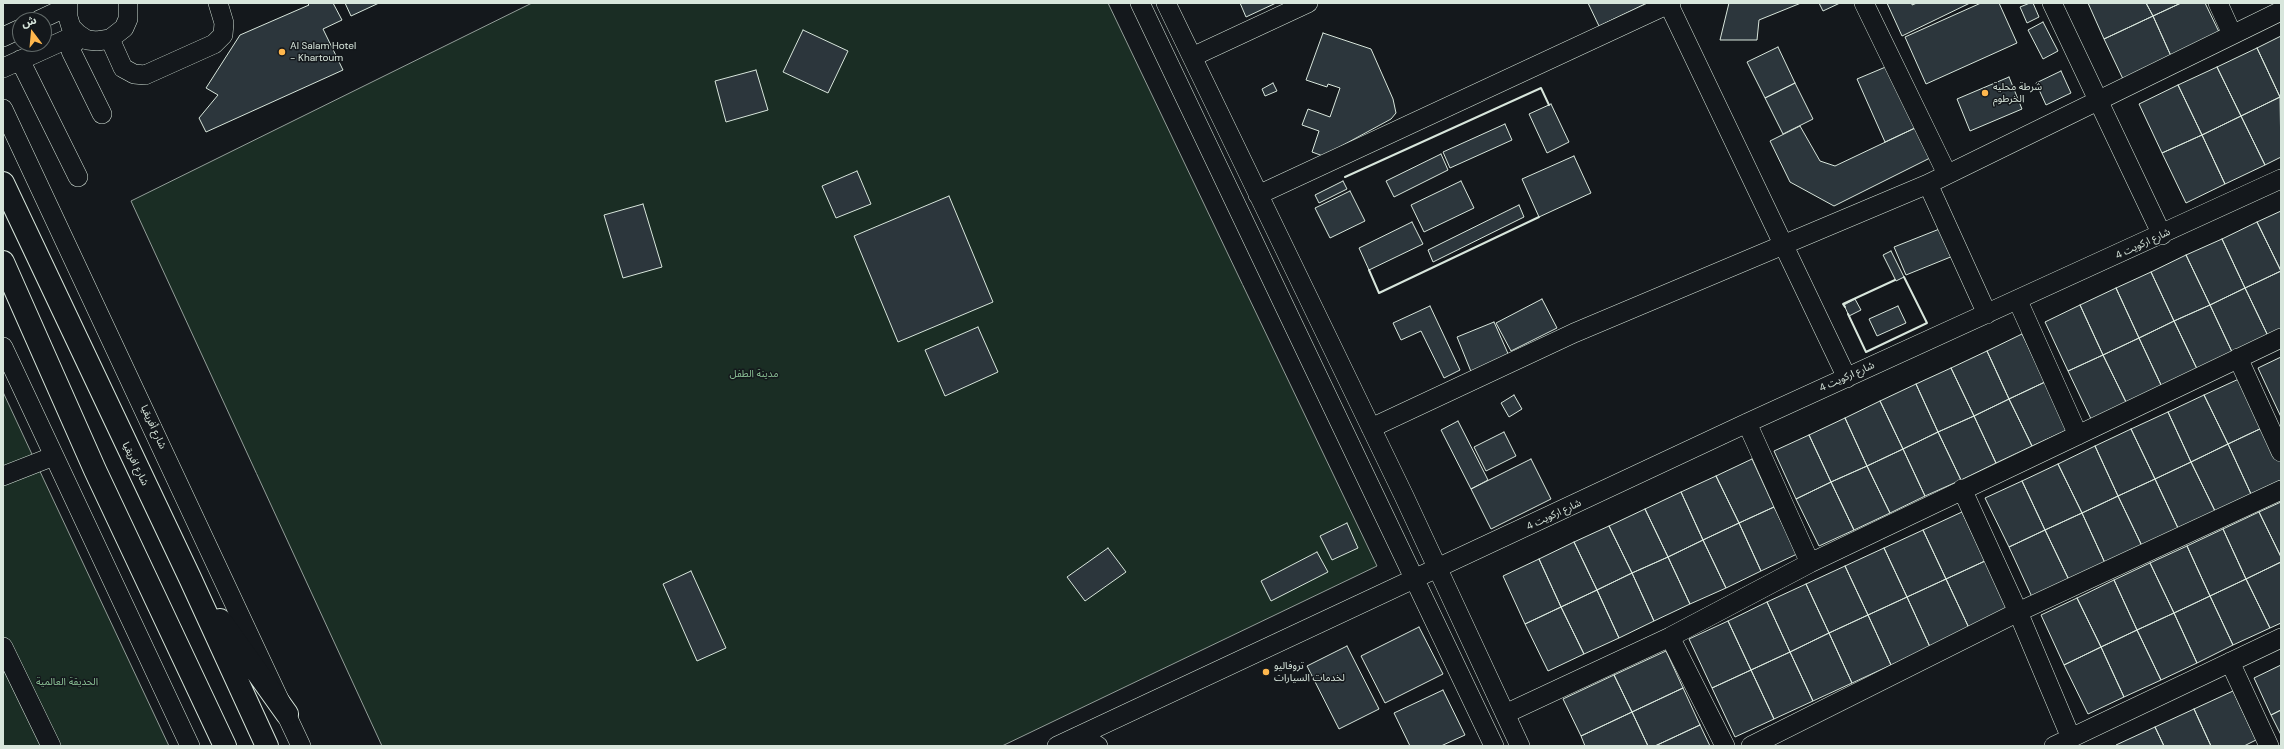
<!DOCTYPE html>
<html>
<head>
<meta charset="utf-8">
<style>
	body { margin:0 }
	#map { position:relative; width:2284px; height:749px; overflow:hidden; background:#14181c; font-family:"DM Sans","Noto Sans Arabic",sans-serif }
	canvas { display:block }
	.frame { position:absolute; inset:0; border:4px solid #d8e6dc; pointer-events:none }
	.north { position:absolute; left:12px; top:12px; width:40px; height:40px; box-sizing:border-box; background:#14181c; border:1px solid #626a69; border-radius:50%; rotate:344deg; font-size:11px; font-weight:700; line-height:16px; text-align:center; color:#d8e6dc }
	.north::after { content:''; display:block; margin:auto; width:14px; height:18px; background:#ffb74d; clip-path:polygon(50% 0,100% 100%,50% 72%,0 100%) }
</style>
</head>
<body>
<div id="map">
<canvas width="2284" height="749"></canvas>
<div class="frame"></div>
<div class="north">ش</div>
</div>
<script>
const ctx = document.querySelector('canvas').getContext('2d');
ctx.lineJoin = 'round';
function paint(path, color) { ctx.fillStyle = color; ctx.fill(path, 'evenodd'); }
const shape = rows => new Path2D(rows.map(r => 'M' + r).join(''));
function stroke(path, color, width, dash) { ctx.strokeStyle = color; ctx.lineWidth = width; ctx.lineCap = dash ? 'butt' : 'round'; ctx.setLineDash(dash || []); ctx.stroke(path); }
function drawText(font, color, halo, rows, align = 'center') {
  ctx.font = font + ' "DM Sans","Noto Sans Arabic",sans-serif'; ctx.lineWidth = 3; ctx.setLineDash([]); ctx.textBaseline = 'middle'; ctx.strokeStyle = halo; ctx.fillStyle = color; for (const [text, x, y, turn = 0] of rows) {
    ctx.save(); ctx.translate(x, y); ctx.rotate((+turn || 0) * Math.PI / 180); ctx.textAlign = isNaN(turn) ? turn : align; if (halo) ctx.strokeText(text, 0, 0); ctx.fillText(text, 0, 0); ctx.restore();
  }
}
const green = shape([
	[532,3,1108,3,1377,566,1002,746,382,746,131,201,532,3],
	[3,392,44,480,169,746,3,746,3,392]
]);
const building = shape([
	[307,3,333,3,342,20,323,29,343,70,206,132,199,118,218,95,206,88,240,35,309,5,307,3],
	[345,3,379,3,351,16,345,3],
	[1240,3,1276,3,1246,17,1240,3],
	[1588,3,1647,3,1599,26,1588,3],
	[1729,3,1801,3,1759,20,1757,40,1720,40,1729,3],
	[1819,3,1840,3,1823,11,1819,3],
	[1887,3,1912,3,1912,5,1917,3,1970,3,1902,36,1887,3],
	[1981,3,1999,3,2017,43,1926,84,1905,37,1981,3],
	[2030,3,2033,3,2039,17,2027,23,2020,7,2030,3],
	[2088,3,2146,3,2153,16,2104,39,2088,3],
	[2146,3,2181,3,2153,16,2146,3],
	[2181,3,2205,3,2220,34,2171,56,2153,16,2181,3],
	[2153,16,2171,56,2123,79,2104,39,2153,16],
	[2043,22,2058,51,2043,59,2028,30,2043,22],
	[803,30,848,51,828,93,783,72,803,30],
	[1323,33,1371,49,1393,99,1396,113,1391,119,1323,156,1312,152,1319,131,1302,125,1308,109,1330,117,1340,88,1328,84,1327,87,1306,80,1323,33],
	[2281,36,2281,97,2280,97,2257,48,2281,36],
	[1778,47,1795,83,1765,98,1747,62,1778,47],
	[2257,48,2280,97,2241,116,2217,67,2257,48],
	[1888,66,1915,128,1885,142,1857,79,1888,66],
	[2217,67,2241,116,2202,135,2178,85,2217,67],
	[756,70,768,110,726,122,715,81,756,70],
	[2061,71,2071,93,2046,105,2036,83,2061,71],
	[2009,77,2022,109,1970,131,1957,99,2009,77],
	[1273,83,1277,91,1265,96,1262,89,1273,83],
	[1795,83,1813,119,1783,134,1765,98,1795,83],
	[2178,85,2202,135,2162,153,2139,104,2178,85],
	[2280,97,2281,157,2265,165,2241,116,2280,97],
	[1551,104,1569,142,1547,153,1529,114,1551,104],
	[2241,116,2265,165,2225,184,2202,135,2241,116],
	[1505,124,1512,140,1450,168,1443,152,1505,124],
	[1800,126,1820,161,1835,166,1915,128,1930,158,1834,206,1790,182,1770,141,1800,126],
	[2202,135,2225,184,2186,203,2162,153,2202,135],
	[1441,154,1448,170,1394,197,1386,181,1441,154],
	[1574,156,1591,193,1539,217,1522,179,1574,156],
	[857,171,871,204,836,218,822,186,857,171],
	[1343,181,1347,189,1319,203,1315,195,1343,181],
	[1461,181,1474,208,1424,232,1411,205,1461,181],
	[1350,191,1365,221,1330,238,1315,208,1350,191],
	[949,196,993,302,898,342,854,236,949,196],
	[643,204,662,267,623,278,604,215,643,204],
	[1519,205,1524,217,1433,262,1428,250,1519,205],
	[2281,211,2281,271,2257,222,2281,211],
	[1412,222,1423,244,1369,270,1359,248,1412,222],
	[2257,222,2281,271,2245,288,2222,239,2257,222],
	[1942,228,1953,256,1906,275,1894,247,1942,228],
	[2222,239,2245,288,2210,305,2186,255,2222,239],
	[1891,251,1904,277,1896,281,1883,255,1891,251],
	[2186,255,2210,305,2174,321,2151,272,2186,255],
	[2281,271,2281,332,2269,338,2245,288,2281,271],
	[2151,272,2174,321,2139,338,2116,288,2151,272],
	[2116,288,2139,338,2103,355,2080,305,2116,288],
	[2245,288,2269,338,2233,354,2210,305,2245,288],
	[1542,299,1557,328,1511,351,1496,323,1542,299],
	[1855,299,1861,310,1849,316,1844,305,1855,299],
	[2080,305,2103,355,2068,371,2045,322,2080,305],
	[2210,305,2233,354,2198,371,2174,321,2210,305],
	[1430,306,1460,370,1444,378,1421,331,1401,340,1393,323,1430,306],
	[1898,306,1906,323,1877,336,1869,319,1898,306],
	[2174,321,2198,371,2162,387,2139,338,2174,321],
	[1494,322,1510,358,1472,374,1457,337,1494,322],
	[978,327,998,372,945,396,925,350,978,327],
	[2022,334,2045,382,2009,399,1987,351,2022,334],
	[2139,338,2162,387,2127,404,2103,355,2139,338],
	[1987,351,2009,399,1974,416,1951,368,1987,351],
	[2103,355,2127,404,2092,421,2068,371,2103,355],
	[2281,357,2281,417,2258,368,2281,357],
	[1951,368,1974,416,1938,432,1916,384,1951,368],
	[2241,378,2264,427,2228,444,2204,395,2241,378],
	[2045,382,2067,430,2032,446,2009,399,2045,382],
	[1916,384,1938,432,1903,449,1880,401,1916,384],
	[1514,395,1522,409,1509,417,1501,403,1514,395],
	[2204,395,2228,444,2191,462,2168,412,2204,395],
	[2009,399,2032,446,1996,463,1974,416,2009,399],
	[1880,401,1903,449,1867,466,1845,418,1880,401],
	[2168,412,2191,462,2155,479,2131,429,2168,412],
	[1974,416,1996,463,1961,480,1938,432,1974,416],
	[1845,418,1867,466,1831,482,1809,435,1845,418],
	[1458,421,1488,480,1471,489,1441,430,1458,421],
	[2264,427,2281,463,2281,480,2251,494,2228,444,2264,427],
	[2131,429,2155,479,2118,496,2095,446,2131,429],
	[1504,432,1516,456,1486,471,1474,447,1504,432],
	[1938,432,1961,480,1925,496,1903,449,1938,432],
	[1809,435,1831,482,1796,499,1774,451,1809,435],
	[2228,444,2251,494,2215,511,2191,462,2228,444],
	[2095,446,2118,496,2082,513,2058,464,2095,446],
	[1903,449,1925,496,1890,513,1867,466,1903,449],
	[1531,459,1551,499,1491,529,1471,489,1531,459],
	[1752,459,1774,507,1739,523,1716,476,1752,459],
	[2191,462,2215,511,2178,528,2155,479,2191,462],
	[2058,464,2082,513,2045,530,2022,481,2058,464],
	[1867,466,1890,513,1854,530,1831,482,1867,466],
	[1716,476,1739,523,1703,540,1681,492,1716,476],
	[2155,479,2178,528,2142,546,2118,496,2155,479],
	[2022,481,2045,530,2009,547,1985,498,2022,481],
	[1831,482,1854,530,1819,546,1796,499,1831,482],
	[1681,492,1703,540,1668,557,1645,509,1681,492],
	[2118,496,2142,546,2105,563,2082,513,2118,496],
	[2281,502,2281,557,2259,512,2281,502],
	[1774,507,1797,554,1761,571,1739,523,1774,507],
	[1645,509,1668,557,1632,573,1609,526,1645,509],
	[1962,512,1985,561,1946,579,1923,530,1962,512],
	[2259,512,2281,557,2281,562,2246,579,2223,529,2259,512],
	[2082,513,2105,563,2069,580,2045,530,2082,513],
	[1347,523,1358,548,1332,560,1320,536,1347,523],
	[1739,523,1761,571,1726,588,1703,540,1739,523],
	[1609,526,1632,573,1597,590,1574,542,1609,526],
	[2223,529,2246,579,2210,596,2187,546,2223,529],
	[1923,530,1946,579,1907,597,1884,548,1923,530],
	[2045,530,2069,580,2032,597,2009,547,2045,530],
	[1703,540,1726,588,1690,604,1668,557,1703,540],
	[1574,542,1597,590,1561,607,1539,559,1574,542],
	[2187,546,2210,596,2174,613,2150,563,2187,546],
	[1108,548,1126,572,1085,601,1067,577,1108,548],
	[1884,548,1907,597,1868,615,1845,566,1884,548],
	[1317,552,1328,572,1271,601,1261,581,1317,552],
	[1668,557,1690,604,1654,621,1632,573,1668,557],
	[1539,559,1561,607,1525,624,1503,576,1539,559],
	[1985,561,2008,610,1969,628,1946,579,1985,561],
	[2281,562,2281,623,2270,628,2246,579,2281,562],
	[2150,563,2174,613,2137,630,2114,580,2150,563],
	[1845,566,1868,615,1829,633,1806,584,1845,566],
	[691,571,726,648,697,661,663,584,691,571],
	[1632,573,1654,621,1619,638,1597,590,1632,573],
	[1946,579,1969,628,1930,647,1907,597,1946,579],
	[2246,579,2270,628,2233,645,2210,596,2246,579],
	[2114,580,2137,630,2101,647,2077,598,2114,580],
	[1806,584,1829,633,1790,652,1767,602,1806,584],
	[1597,590,1619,638,1584,654,1561,607,1597,590],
	[2210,596,2233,645,2197,663,2174,613,2210,596],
	[1907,597,1930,647,1891,665,1868,615,1907,597],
	[2077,598,2101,647,2064,665,2041,615,2077,598],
	[1767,602,1790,652,1751,670,1728,621,1767,602],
	[1561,607,1584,654,1548,671,1525,624,1561,607],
	[2174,613,2197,663,2161,680,2137,630,2174,613],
	[1868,615,1891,665,1852,683,1829,633,1868,615],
	[1728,621,1751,670,1712,688,1689,639,1728,621],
	[1419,627,1443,674,1385,703,1361,656,1419,627],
	[2137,630,2161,680,2124,697,2101,647,2137,630],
	[1829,633,1852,683,1813,701,1790,652,1829,633],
	[1347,646,1379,709,1339,729,1307,666,1347,646],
	[2101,647,2124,697,2088,714,2064,665,2101,647],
	[1666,651,1683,688,1632,712,1614,675,1666,651],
	[1790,652,1813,701,1774,719,1751,670,1790,652],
	[2281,665,2281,710,2271,715,2254,678,2281,665],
	[1751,670,1774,719,1735,737,1712,688,1751,670],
	[1614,675,1632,712,1581,736,1563,699,1614,675],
	[1683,688,1700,725,1655,746,1648,746,1632,712,1683,688],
	[1443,690,1465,735,1441,746,1410,746,1394,713,1443,690],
	[2233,691,2256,740,2244,746,2211,746,2194,709,2233,691],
	[2194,709,2211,746,2164,746,2155,727,2194,709],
	[2281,710,2281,735,2271,715,2281,710],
	[1632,712,1648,746,1585,746,1581,736,1632,712],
	[1700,725,1710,746,1655,746,1700,725],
	[2155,727,2164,746,2116,746,2116,745,2155,727]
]);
const minor = shape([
	[68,3,68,17,71,27,78,34,87,40,97,41,110,39,124,28,128,19,128,3],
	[1140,3,1494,746],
	[1166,3,1404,496,1520,746],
	[1668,3,1847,378],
	[1864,3,1947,174],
	[2052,3,2162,235],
	[2218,3,2232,34],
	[39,20,67,7],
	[81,36,72,46,71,51,102,114],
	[3,37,20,29],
	[110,39,123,68,134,74,145,75,214,44,223,35,224,23,218,3],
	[1192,57,1308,3],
	[20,60,78,177],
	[3,68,78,34],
	[3,109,301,746],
	[1928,184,1987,314],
	[1258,195,1671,3],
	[2018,301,2078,435],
	[3,347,190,746],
	[2238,358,2281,452],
	[1747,423,1810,563],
	[1371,428,1574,333,1928,184,2281,11],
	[3,476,54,456],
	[1962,489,2018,612,2071,738],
	[1670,637,1725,746],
	[3,647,51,746],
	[2230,662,2269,746],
	[1505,714,1670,637,1810,563,2281,338],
	[1080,736,1098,746],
	[1057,746,1747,423,2281,179],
	[1751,746,2018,612,2281,490],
	[2054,746,2281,638]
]);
const highway = shape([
	[3,183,190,578,267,746],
	[3,262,95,470,225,746],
	[220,620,287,714]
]);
const wall = shape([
	[1345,177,1541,88,1549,105],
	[1369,270,1379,293,1539,217],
	[1845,307,1843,304,1895,280],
	[1848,314,1866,352,1927,323,1904,277]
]);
const markers = [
	[282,52,4,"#ffb74d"],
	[1985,93,4,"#ffb74d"],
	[1266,672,4,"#ffb74d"]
];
const poiNames = [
	["Al Salam Hotel",290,46],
	["- Khartoum",290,58],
	["شرطة محلية",1993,87],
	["الخرطوم",1993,99],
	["تروفاليو",1274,666],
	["لخدمات السيارات",1274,678]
];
const streetNames = [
	["شارع اركويت 4",2143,244,-25],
	["شارع اركويت 4",1847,377,-24],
	["شارع أفريقيا",153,427,65],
	["شارع افريقيا",135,464,64],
	["شارع اركويت 4",1554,515,-25]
];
const parkNames = [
	["مدينة الطفل",754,374],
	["الحديقة العالمية",67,682]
];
paint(green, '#1a2d24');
stroke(green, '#939e99', 1);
paint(building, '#2c363c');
stroke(building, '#d8e6dc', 1);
stroke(minor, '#d8e6dc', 20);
stroke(highway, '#d8e6dc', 24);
stroke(minor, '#14181c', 19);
stroke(highway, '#14181c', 22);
stroke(wall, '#d8e6dc', 2);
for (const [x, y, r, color] of markers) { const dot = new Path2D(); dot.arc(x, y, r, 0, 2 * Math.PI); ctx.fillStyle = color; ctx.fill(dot); stroke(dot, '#14181c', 1.5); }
drawText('10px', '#d8e6dc', '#14181c', poiNames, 'left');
drawText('10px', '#d8e6dc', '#14181c', streetNames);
drawText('10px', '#8ac095', '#14181c', parkNames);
</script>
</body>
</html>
